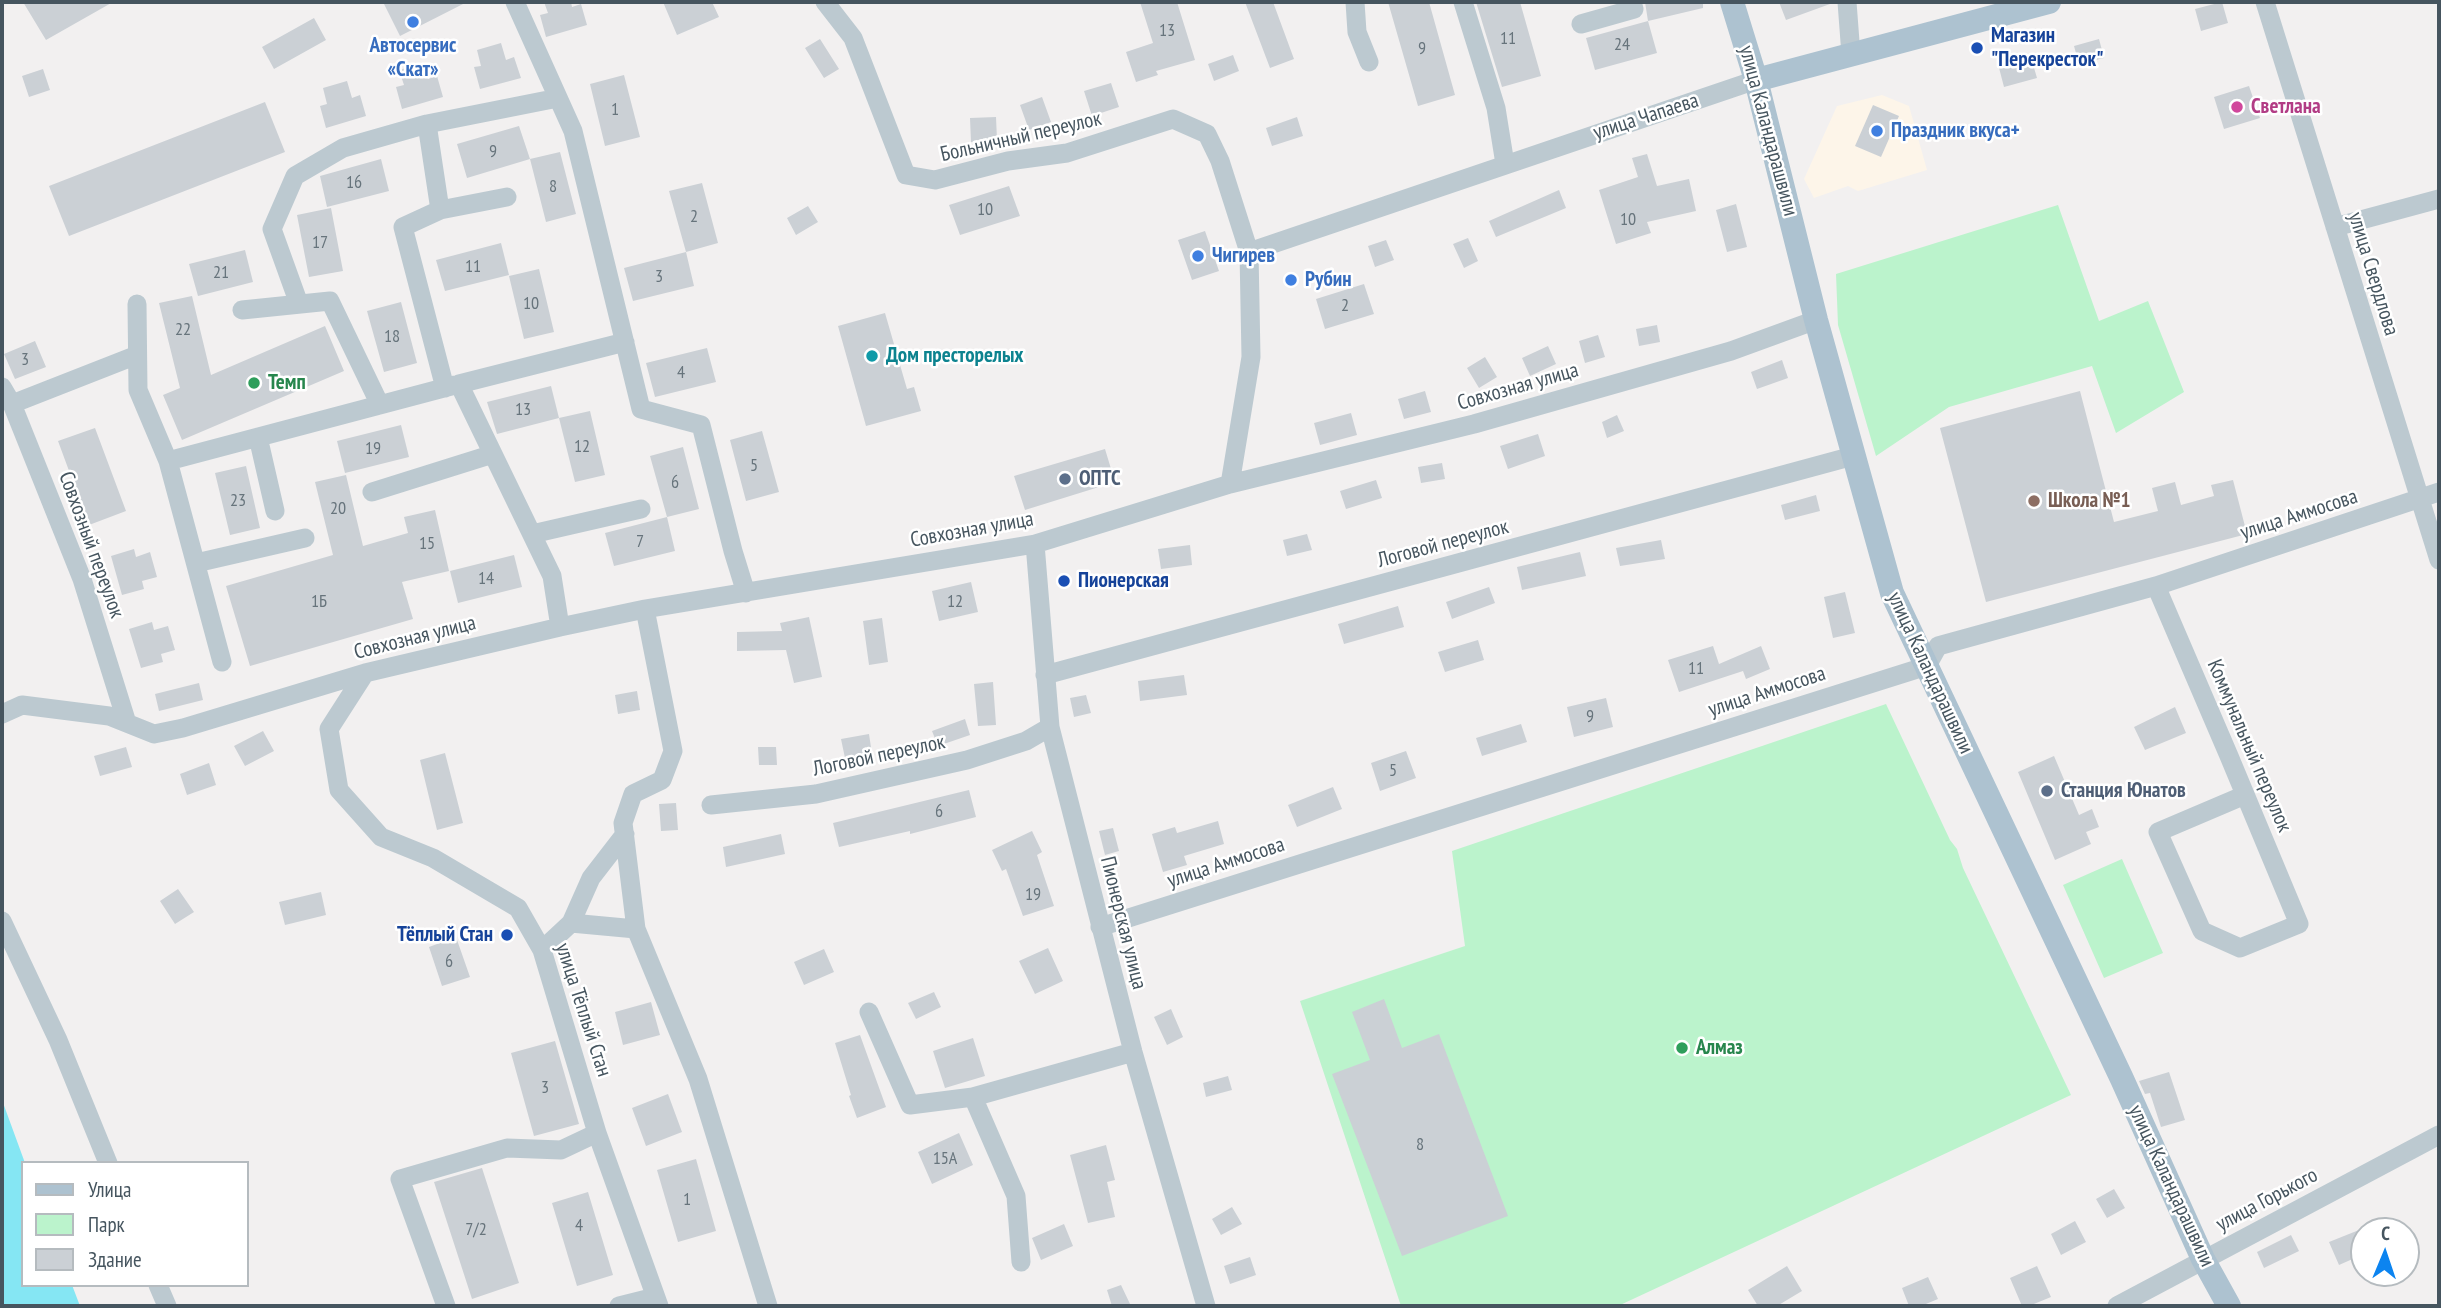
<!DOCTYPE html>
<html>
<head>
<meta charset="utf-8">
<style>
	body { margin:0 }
	#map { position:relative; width:2441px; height:1308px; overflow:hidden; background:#f2f0f0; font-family:"PT Sans Narrow",sans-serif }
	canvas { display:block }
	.frame { position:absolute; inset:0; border:4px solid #46555f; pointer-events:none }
	.legend { position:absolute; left:21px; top:1161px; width:228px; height:126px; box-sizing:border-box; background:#fff; border:2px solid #b5bbbf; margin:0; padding:9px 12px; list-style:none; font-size:21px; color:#46555f }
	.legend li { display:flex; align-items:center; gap:14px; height:35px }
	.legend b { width:35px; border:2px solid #b5bbbf }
	.north { position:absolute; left:2350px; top:1217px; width:70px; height:70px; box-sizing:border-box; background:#fff; border:2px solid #b5bbbf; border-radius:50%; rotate:2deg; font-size:19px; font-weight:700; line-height:28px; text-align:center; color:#46555f }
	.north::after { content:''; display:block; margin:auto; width:24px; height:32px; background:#0c84f0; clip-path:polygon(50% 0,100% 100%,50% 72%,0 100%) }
</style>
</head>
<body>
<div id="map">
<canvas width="2441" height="1308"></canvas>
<div class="frame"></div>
<ul class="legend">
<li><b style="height:9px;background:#adc2d0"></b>Улица</li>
<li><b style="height:19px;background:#bbf3cc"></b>Парк</li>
<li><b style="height:19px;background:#cbd0d5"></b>Здание</li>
</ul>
<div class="north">С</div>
</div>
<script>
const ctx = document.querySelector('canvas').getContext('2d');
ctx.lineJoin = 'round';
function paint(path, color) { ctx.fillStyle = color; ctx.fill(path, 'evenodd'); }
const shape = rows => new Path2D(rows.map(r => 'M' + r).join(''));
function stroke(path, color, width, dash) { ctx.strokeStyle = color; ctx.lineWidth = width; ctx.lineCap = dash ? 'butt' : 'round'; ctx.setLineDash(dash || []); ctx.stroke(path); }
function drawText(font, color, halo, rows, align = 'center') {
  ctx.font = font + ' "PT Sans Narrow",sans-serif'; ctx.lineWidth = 5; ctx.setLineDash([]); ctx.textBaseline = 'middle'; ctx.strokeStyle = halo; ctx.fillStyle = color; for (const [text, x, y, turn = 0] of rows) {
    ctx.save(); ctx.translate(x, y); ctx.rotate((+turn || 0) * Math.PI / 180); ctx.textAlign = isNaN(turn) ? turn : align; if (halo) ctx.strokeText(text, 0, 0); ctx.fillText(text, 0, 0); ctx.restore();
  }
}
const commercial = shape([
	[1882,95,1909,106,1927,170,1858,191,1848,186,1814,198,1804,179,1837,106]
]);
const green = shape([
	[2058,205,2099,321,2148,301,2184,392,2116,433,2092,366,1949,407,1876,456,1838,325,1836,274],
	[1886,704,1950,840,1957,849,1963,868,2071,1095,1618,1306,1401,1306,1300,1001,1465,946,1452,851],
	[2122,859,2163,953,2104,978,2063,885]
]);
const water = shape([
	[2,1100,25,1163,23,1163,23,1285,72,1285,80,1306,2,1306]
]);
const building = shape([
	[23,2,113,2,46,40],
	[383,2,467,2,400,36],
	[544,2,571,2,572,7,581,4,587,25,546,37,540,15,548,13],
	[663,2,712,2,719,17,677,35],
	[1140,2,1177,2,1195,60,1156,71,1158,75,1136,82,1126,52,1153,43],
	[1245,2,1273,2,1294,59,1270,68],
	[1388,2,1429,2,1455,95,1418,106],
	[1476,2,1520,2,1541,76,1502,87],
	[1645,2,1703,2,1703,8,1648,21],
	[1779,2,1829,2,1830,4,1786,20],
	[2222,2,2228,23,2201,31,2195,9],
	[314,18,326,40,274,69,262,47],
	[1648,21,1657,53,1595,70,1586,38],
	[820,39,839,69,824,78,805,48],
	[2099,39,2104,58,2079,64,2074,46],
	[501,43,506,60,514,57,521,78,480,89,474,67,481,66,477,50],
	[2030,54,2037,78,2004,87,1998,64],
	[1233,55,1239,71,1214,81,1208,64],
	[424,63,428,79,437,76,443,97,402,109,396,87,404,85,399,70],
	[43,69,50,90,29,97,22,76],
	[624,75,640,137,605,146,590,84],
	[347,81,352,98,360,95,366,116,326,128,320,106,327,104,323,88],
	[1111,83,1119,107,1092,116,1084,91],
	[2249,86,2260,118,2224,129,2214,97],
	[1042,97,1051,122,1029,130,1020,105],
	[265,102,285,152,69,236,49,186],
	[1873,105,1899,116,1881,157,1855,146],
	[996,117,997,140,971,142,970,118],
	[1297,117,1303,136,1272,146,1266,128],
	[519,126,530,159,467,178,457,144],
	[560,152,576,214,546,222,530,159],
	[1647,154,1657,186,1689,179,1696,211,1647,222,1651,233,1616,244,1599,190,1638,177,1632,158],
	[381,159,389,191,327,207,320,176],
	[702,183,718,243,686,252,694,286,633,301,624,268,686,252,669,191],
	[1009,186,1020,216,960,235,949,205],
	[1559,190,1566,208,1496,237,1489,221],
	[1736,204,1747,247,1727,252,1716,210],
	[808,206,818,222,796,235,787,218],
	[331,208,343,271,309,277,297,215],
	[1205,231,1219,271,1192,280,1178,240],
	[1468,238,1478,261,1464,268,1453,244],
	[1386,240,1394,260,1375,267,1368,246],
	[501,243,509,275,445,291,436,260],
	[245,250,253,282,198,296,189,264],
	[539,269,554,332,524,339,509,276],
	[1364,284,1374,314,1325,329,1316,299],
	[192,296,211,375,325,326,344,371,182,440,163,395,180,388,159,303],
	[401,302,417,363,384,372,367,311],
	[885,313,907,389,914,387,921,411,866,426,838,326],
	[1657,325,1660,342,1639,346,1636,329],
	[1598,335,1605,357,1585,363,1579,341],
	[35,341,46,367,15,379,4,354],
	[1548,346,1556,364,1530,376,1522,358],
	[707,348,716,382,655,397,646,363],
	[1485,357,1497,377,1479,388,1467,368],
	[1782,360,1788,378,1757,389,1751,372],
	[551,386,559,418,497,434,487,402],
	[1425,391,1431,412,1404,419,1398,399],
	[2080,391,2114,522,2158,511,2152,488,2175,482,2181,505,2214,496,2211,485,2233,480,2247,534,1986,602,1940,428],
	[590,411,605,475,575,482,559,418],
	[1351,413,1357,435,1320,445,1314,423],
	[1617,415,1624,431,1607,438,1602,422],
	[401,425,409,457,345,473,337,441],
	[95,428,126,511,89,525,58,441],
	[762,431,779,492,746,501,730,440],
	[1538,434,1545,456,1508,469,1500,446],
	[683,447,699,509,667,517,650,456],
	[1105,449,1115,482,1025,510,1014,476],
	[1442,463,1445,479,1421,483,1418,467],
	[246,466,260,528,230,535,215,473],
	[346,475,363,546,408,533,404,517,435,510,449,571,402,582,413,619,250,666,226,586,333,555,315,482],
	[1376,480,1382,498,1346,509,1340,491],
	[1816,495,1820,511,1785,520,1781,505],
	[667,517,675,551,614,566,605,533],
	[1307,534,1312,550,1287,556,1283,540],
	[1661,540,1665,559,1620,566,1616,548],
	[1190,545,1192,565,1161,569,1158,549],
	[134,549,136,557,150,552,157,577,142,581,144,589,122,595,111,556],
	[1580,552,1586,576,1522,590,1517,567],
	[514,555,522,587,458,603,450,571],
	[971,582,978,612,939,621,932,591],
	[1489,587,1495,603,1452,619,1446,602],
	[1845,592,1855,633,1833,638,1824,597],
	[1398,606,1404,627,1344,644,1338,624],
	[809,617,822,677,794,683,786,650,737,651,737,632,782,631,780,623],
	[882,618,888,662,869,665,863,621],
	[152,622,154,630,168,626,175,650,161,654,163,662,141,668,129,629],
	[1478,640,1484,660,1445,672,1438,652],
	[1713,646,1719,664,1761,646,1770,669,1746,679,1743,671,1679,692,1668,660],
	[1184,675,1187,695,1140,701,1138,681],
	[993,682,996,725,978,726,974,684],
	[199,683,203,700,159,711,155,694],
	[637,691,640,710,618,714,615,695],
	[1086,695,1091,713,1074,717,1070,698],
	[1606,698,1613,727,1574,737,1567,707],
	[2175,707,2186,733,2145,750,2134,727],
	[965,719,970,735,938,746,932,731],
	[1521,724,1527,742,1482,756,1476,738],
	[263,731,274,751,245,766,234,746],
	[869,734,872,754,845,758,841,739],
	[126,747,132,767,100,776,94,756],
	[758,747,776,747,777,765,759,765],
	[1406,751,1416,778,1380,791,1371,763],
	[445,753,463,823,437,830,420,760],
	[2054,756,2079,815,2092,809,2099,827,2086,832,2091,844,2055,860,2018,772],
	[209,763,216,785,187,795,180,774],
	[1333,787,1342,809,1297,827,1288,805],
	[969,790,976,817,910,834,910,831,839,847,833,823],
	[676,803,678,830,661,831,659,804],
	[1218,821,1224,844,1184,856,1187,865,1163,872,1152,834,1175,827,1177,833],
	[1113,828,1119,851,1105,855,1099,831],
	[1032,831,1042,852,1037,855,1054,906,1023,916,1006,869,1002,871,992,850],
	[781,834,785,854,726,867,723,847],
	[178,889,194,912,175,924,160,901],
	[321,892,326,915,285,925,279,902],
	[456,937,470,977,442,986,429,947],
	[1048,948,1063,981,1035,994,1019,961],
	[824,949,834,972,804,985,794,962],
	[934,992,941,1007,916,1019,908,1003],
	[1384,999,1402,1048,1439,1034,1508,1216,1402,1256,1332,1074,1370,1060,1352,1012],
	[651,1002,660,1035,623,1045,615,1012],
	[1171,1009,1183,1037,1167,1045,1154,1017],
	[860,1035,886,1107,857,1118,849,1096,851,1095,835,1043],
	[973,1038,985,1076,945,1088,933,1051],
	[555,1041,579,1124,534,1136,511,1053],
	[2169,1072,2185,1120,2161,1127,2150,1093,2145,1094,2139,1081],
	[1228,1076,1232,1090,1206,1097,1203,1083],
	[668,1094,682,1132,646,1146,632,1108],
	[959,1133,973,1165,932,1184,918,1152],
	[1106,1145,1115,1180,1107,1182,1115,1217,1088,1223,1070,1155],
	[696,1159,716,1231,678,1242,657,1170],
	[482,1168,519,1283,472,1299,434,1182],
	[2114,1189,2125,1208,2107,1218,2096,1199],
	[588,1192,613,1275,577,1286,552,1203],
	[1232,1207,1242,1224,1221,1235,1212,1219],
	[2075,1221,2086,1242,2061,1255,2051,1234],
	[1064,1224,1073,1246,1041,1260,1032,1238],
	[2364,1228,2364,1254,2339,1265,2329,1242],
	[2291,1235,2299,1251,2264,1268,2257,1252],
	[1250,1257,1256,1275,1230,1284,1224,1266],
	[1787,1266,1802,1291,1777,1306,1758,1306,1748,1290],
	[2037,1266,2051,1297,2029,1306,2022,1306,2010,1278],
	[1928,1277,1938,1299,1921,1306,1909,1306,1902,1288],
	[1121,1285,1131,1306,1112,1306,1107,1290]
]);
const minor = shape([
	[515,2,573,131,641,409,701,425,733,551,746,593],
	[825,2,853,38,906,175,935,180,1008,161,1067,153,1173,119,1207,134,1220,161,1249,252,1251,357,1230,484],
	[1355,2,1357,32,1369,62],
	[1463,2,1496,108,1505,164],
	[1847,2,1851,55],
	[2265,2,2439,560],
	[1581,24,1634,9,1632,2],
	[440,210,507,197],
	[2335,227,2439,199],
	[1249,252,1756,80],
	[137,304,138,390,168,461,222,662],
	[299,304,272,229,295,176,343,148,427,124],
	[242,310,330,301,380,405],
	[2,387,12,404,82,579,127,723],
	[445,388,403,227,440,210,427,124,558,98],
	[12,404,137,355],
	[258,437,275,511],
	[168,461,455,385],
	[372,492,493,454],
	[532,534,641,509],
	[1035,544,1050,727,1133,1052,1206,1306],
	[196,563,305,538],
	[2156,586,2229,756,2299,924,2240,948,2202,931,2158,832,2245,795],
	[560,627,552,576,459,384,625,342],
	[365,673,329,729,339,790,381,837,433,858,518,908,542,950,597,1133,659,1306],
	[1045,675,1853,456],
	[2,714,22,705,109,716,154,734,183,728,365,673,560,627,645,609,1035,544,1230,484,1474,424,1731,351,1816,320],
	[711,805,816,794,967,760,1026,741,1050,727],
	[2,921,58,1040,108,1163],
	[571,923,591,878,625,834],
	[1100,927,1927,666,1938,646,2156,586,2439,492],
	[636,929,698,1079,768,1306],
	[542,950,571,923,636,929,623,823,633,794,662,780,673,751,645,609],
	[869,1012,910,1105,973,1097,1133,1052],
	[973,1097,1016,1196,1021,1262],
	[158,1285,167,1306],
	[446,1306,400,1179,507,1148,561,1150,597,1133],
	[619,1306,655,1297],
	[2117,1306,2439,1135]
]);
const major = shape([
	[1732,2,1756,80,1816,320,1892,593,2122,1079,2203,1259,2229,1306],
	[1756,80,2049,2]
]);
const markers = [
	[413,22,7,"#3f7fe0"],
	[1977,48,7,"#1a4fb4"],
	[2237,107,7,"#d1479c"],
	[1877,131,7,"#3f7fe0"],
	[1198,256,7,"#3f7fe0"],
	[1291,280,7,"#3f7fe0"],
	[872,356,7,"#0f9aa8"],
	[254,383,7,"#2e9e5b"],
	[1065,479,7,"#5c6f8a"],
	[2034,501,7,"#8d6e63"],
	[1064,581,7,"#1a4fb4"],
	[2047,791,7,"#5c6f8a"],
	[507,935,7,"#1a4fb4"],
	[1682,1048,7,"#2e9e5b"]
];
const numberNames = [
	["13",1167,31],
	["11",1508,39],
	["24",1622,45],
	["9",1422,49],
	["1",615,110],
	["9",493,152],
	["16",354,183],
	["8",553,187],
	["10",985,210],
	["2",694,217],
	["10",1628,220],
	["17",320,243],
	["11",473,267],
	["21",221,273],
	["3",659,277],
	["10",531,304],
	["2",1345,306],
	["22",183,330],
	["18",392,337],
	["3",25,360],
	["4",681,373],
	["13",523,410],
	["12",582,447],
	["19",373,449],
	["5",754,466],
	["6",675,483],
	["23",238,501],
	["20",338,509],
	["7",640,542],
	["15",427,544],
	["14",486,579],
	["1Б",319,602],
	["12",955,602],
	["11",1696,669],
	["9",1590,717],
	["5",1393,771],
	["6",939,812],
	["19",1033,895],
	["6",449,962],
	["3",545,1088],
	["8",1420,1145],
	["15А",945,1159],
	["1",687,1200],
	["4",579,1226],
	["7/2",476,1230]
];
const transitNames = [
	["Магазин",1991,36],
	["\"Перекресток\"",1991,60],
	["Пионерская",1078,581],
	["Тёплый Стан",493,935,"right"]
];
const shopNames = [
	["Автосервис",413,46,"center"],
	["«Скат»",413,70,"center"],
	["Праздник вкуса+",1891,131],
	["Чигирев",1212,256],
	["Рубин",1305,280]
];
const hotelNames = [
	["Светлана",2251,107]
];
const streetNames = [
	["улица Чапаева",1646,117,-18],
	["улица Каландарашвили",1768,131,75],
	["Больничный переулок",1021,137,-13],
	["улица Свердлова",2373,274,73],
	["Совхозная улица",1518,387,-16],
	["улица Аммосова",2299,515,-18],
	["Совхозная улица",972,530,-10],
	["Логовой переулок",1443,544,-15],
	["Совхозный переулок",91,545,70],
	["Совхозная улица",415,638,-14],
	["улица Каландарашвили",1930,673,65],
	["улица Аммосова",1767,692,-18],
	["Коммунальный переулок",2249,746,67],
	["Логовой переулок",879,756,-12],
	["улица Аммосова",1226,863,-18],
	["Пионерская улица",1123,923,76],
	["улица Тёплый Стан",583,1010,72],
	["улица Каландарашвили",2171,1186,65],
	["улица Горького",2267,1200,-28]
];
const cultureNames = [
	["Дом престорелых",886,356]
];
const leisureNames = [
	["Темп",268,383],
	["Алмаз",1696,1048]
];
const serviceNames = [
	["ОПТС",1079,479],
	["Станция Юнатов",2061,791]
];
const educationNames = [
	["Школа №1",2048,501]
];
paint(commercial, '#fdf5e9');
paint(green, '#bbf3cc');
paint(water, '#85e6f3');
paint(building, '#cbd0d5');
stroke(minor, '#bcc9d0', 19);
stroke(major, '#adc2d0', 24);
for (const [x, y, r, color] of markers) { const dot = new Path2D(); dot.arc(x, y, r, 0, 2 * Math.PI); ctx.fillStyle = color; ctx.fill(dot); stroke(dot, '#fff', 2.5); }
drawText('18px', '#67747c', null, numberNames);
drawText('bold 21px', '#164399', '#fff', transitNames, 'left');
drawText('bold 21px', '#366cbe', '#fff', shopNames, 'left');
drawText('bold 21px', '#b23c85', '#fff', hotelNames, 'left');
drawText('21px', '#46555f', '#fff', streetNames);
drawText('bold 21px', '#0d838f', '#fff', cultureNames, 'left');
drawText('bold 21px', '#27864d', '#fff', leisureNames, 'left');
drawText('bold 21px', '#4e5e75', '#fff', serviceNames, 'left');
drawText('bold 21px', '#785e54', '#fff', educationNames, 'left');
</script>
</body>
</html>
